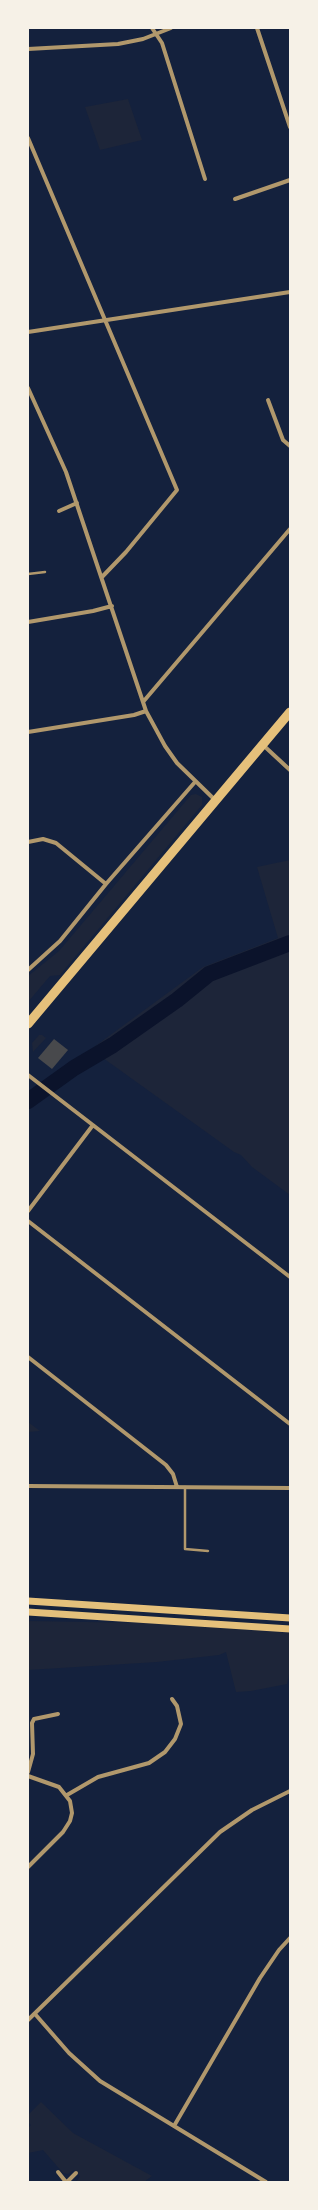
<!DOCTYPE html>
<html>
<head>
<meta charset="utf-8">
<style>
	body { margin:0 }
	#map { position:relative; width:318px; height:2210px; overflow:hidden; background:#14213d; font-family:Arial,sans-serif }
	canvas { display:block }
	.frame { position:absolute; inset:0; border:29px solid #f6f1e7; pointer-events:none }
</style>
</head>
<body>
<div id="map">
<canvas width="318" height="2210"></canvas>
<div class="frame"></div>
</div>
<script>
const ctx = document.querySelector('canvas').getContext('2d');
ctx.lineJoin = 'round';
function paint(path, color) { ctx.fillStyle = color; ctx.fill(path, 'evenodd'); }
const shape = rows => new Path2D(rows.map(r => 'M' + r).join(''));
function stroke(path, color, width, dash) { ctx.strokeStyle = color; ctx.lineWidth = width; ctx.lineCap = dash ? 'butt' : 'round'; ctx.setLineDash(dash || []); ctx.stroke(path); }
const green = shape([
	[128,99,142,140,100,150,85,107],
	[196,794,202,797,202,805,60,975,50,976,28,1002,28,976,59,951,191,795],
	[290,860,290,1195,252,1167,241,1155,234,1152,103,1058,94,1047,203,967,278,938,257,867],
	[39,1035,42,1035,46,1038,33,1052,32,1043],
	[28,1422,40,1431,28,1432],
	[30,1621,146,1623,290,1633,290,1670,287,1684,251,1691,236,1692,226,1652,219,1655,157,1662,28,1670,28,1622],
	[41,2102,73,2133,152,2176,144,2182,76,2182,80,2176,74,2170,68,2174,63,2173,43,2150,28,2153,28,2128,31,2125,28,2122,28,2115]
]);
const river = shape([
	[28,1101,74,1068,113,1045,177,1000,209,974,290,943]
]);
const building = shape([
	[54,1039,68,1050,52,1069,38,1058]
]);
const service = shape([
	[28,574,45,572],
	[185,1487,185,1549,208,1551]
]);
const minor = shape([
	[152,28,162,43,205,179],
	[257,28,290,127],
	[28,49,118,44,143,39,171,28],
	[28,138,177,490,126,552,102,577],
	[235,199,290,180],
	[28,332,290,292],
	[28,388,66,472,146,711,165,746,177,763,215,800],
	[268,400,283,440,290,446],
	[59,511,77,503],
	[28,622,93,611,112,606],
	[143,702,290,529],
	[28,732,134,715,146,711],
	[263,745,290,770],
	[28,842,43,839,56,843,106,884],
	[28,970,60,941,106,884,195,782],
	[28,1075,290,1277],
	[28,1211,93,1125],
	[28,1221,290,1424],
	[28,1357,166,1465,173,1474,177,1487],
	[28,1486,290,1488],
	[28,1772,33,1754,32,1723,34,1719,58,1714],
	[28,1776,59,1787,70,1801,72,1813,70,1821,63,1832,28,1867],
	[67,1795,98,1777,149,1763,165,1752,175,1739,181,1724,177,1706,172,1699],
	[35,2014,69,2053,100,2081,266,2182],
	[28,2020,220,1832,252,1810,290,1791],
	[174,2126,260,1978,279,1950,290,1938],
	[58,2172,66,2182],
	[67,2182,76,2173]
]);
const secondary = shape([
	[28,1601,290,1618],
	[28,1612,290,1629]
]);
const trunk = shape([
	[28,1024,290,712]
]);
paint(green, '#1d2539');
stroke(river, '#0b132b', 16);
paint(building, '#48494c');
stroke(service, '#b1986c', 2.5);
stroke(minor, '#b1986c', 4);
stroke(secondary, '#e5c07b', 7);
stroke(trunk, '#e5c07b', 9);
</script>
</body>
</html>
